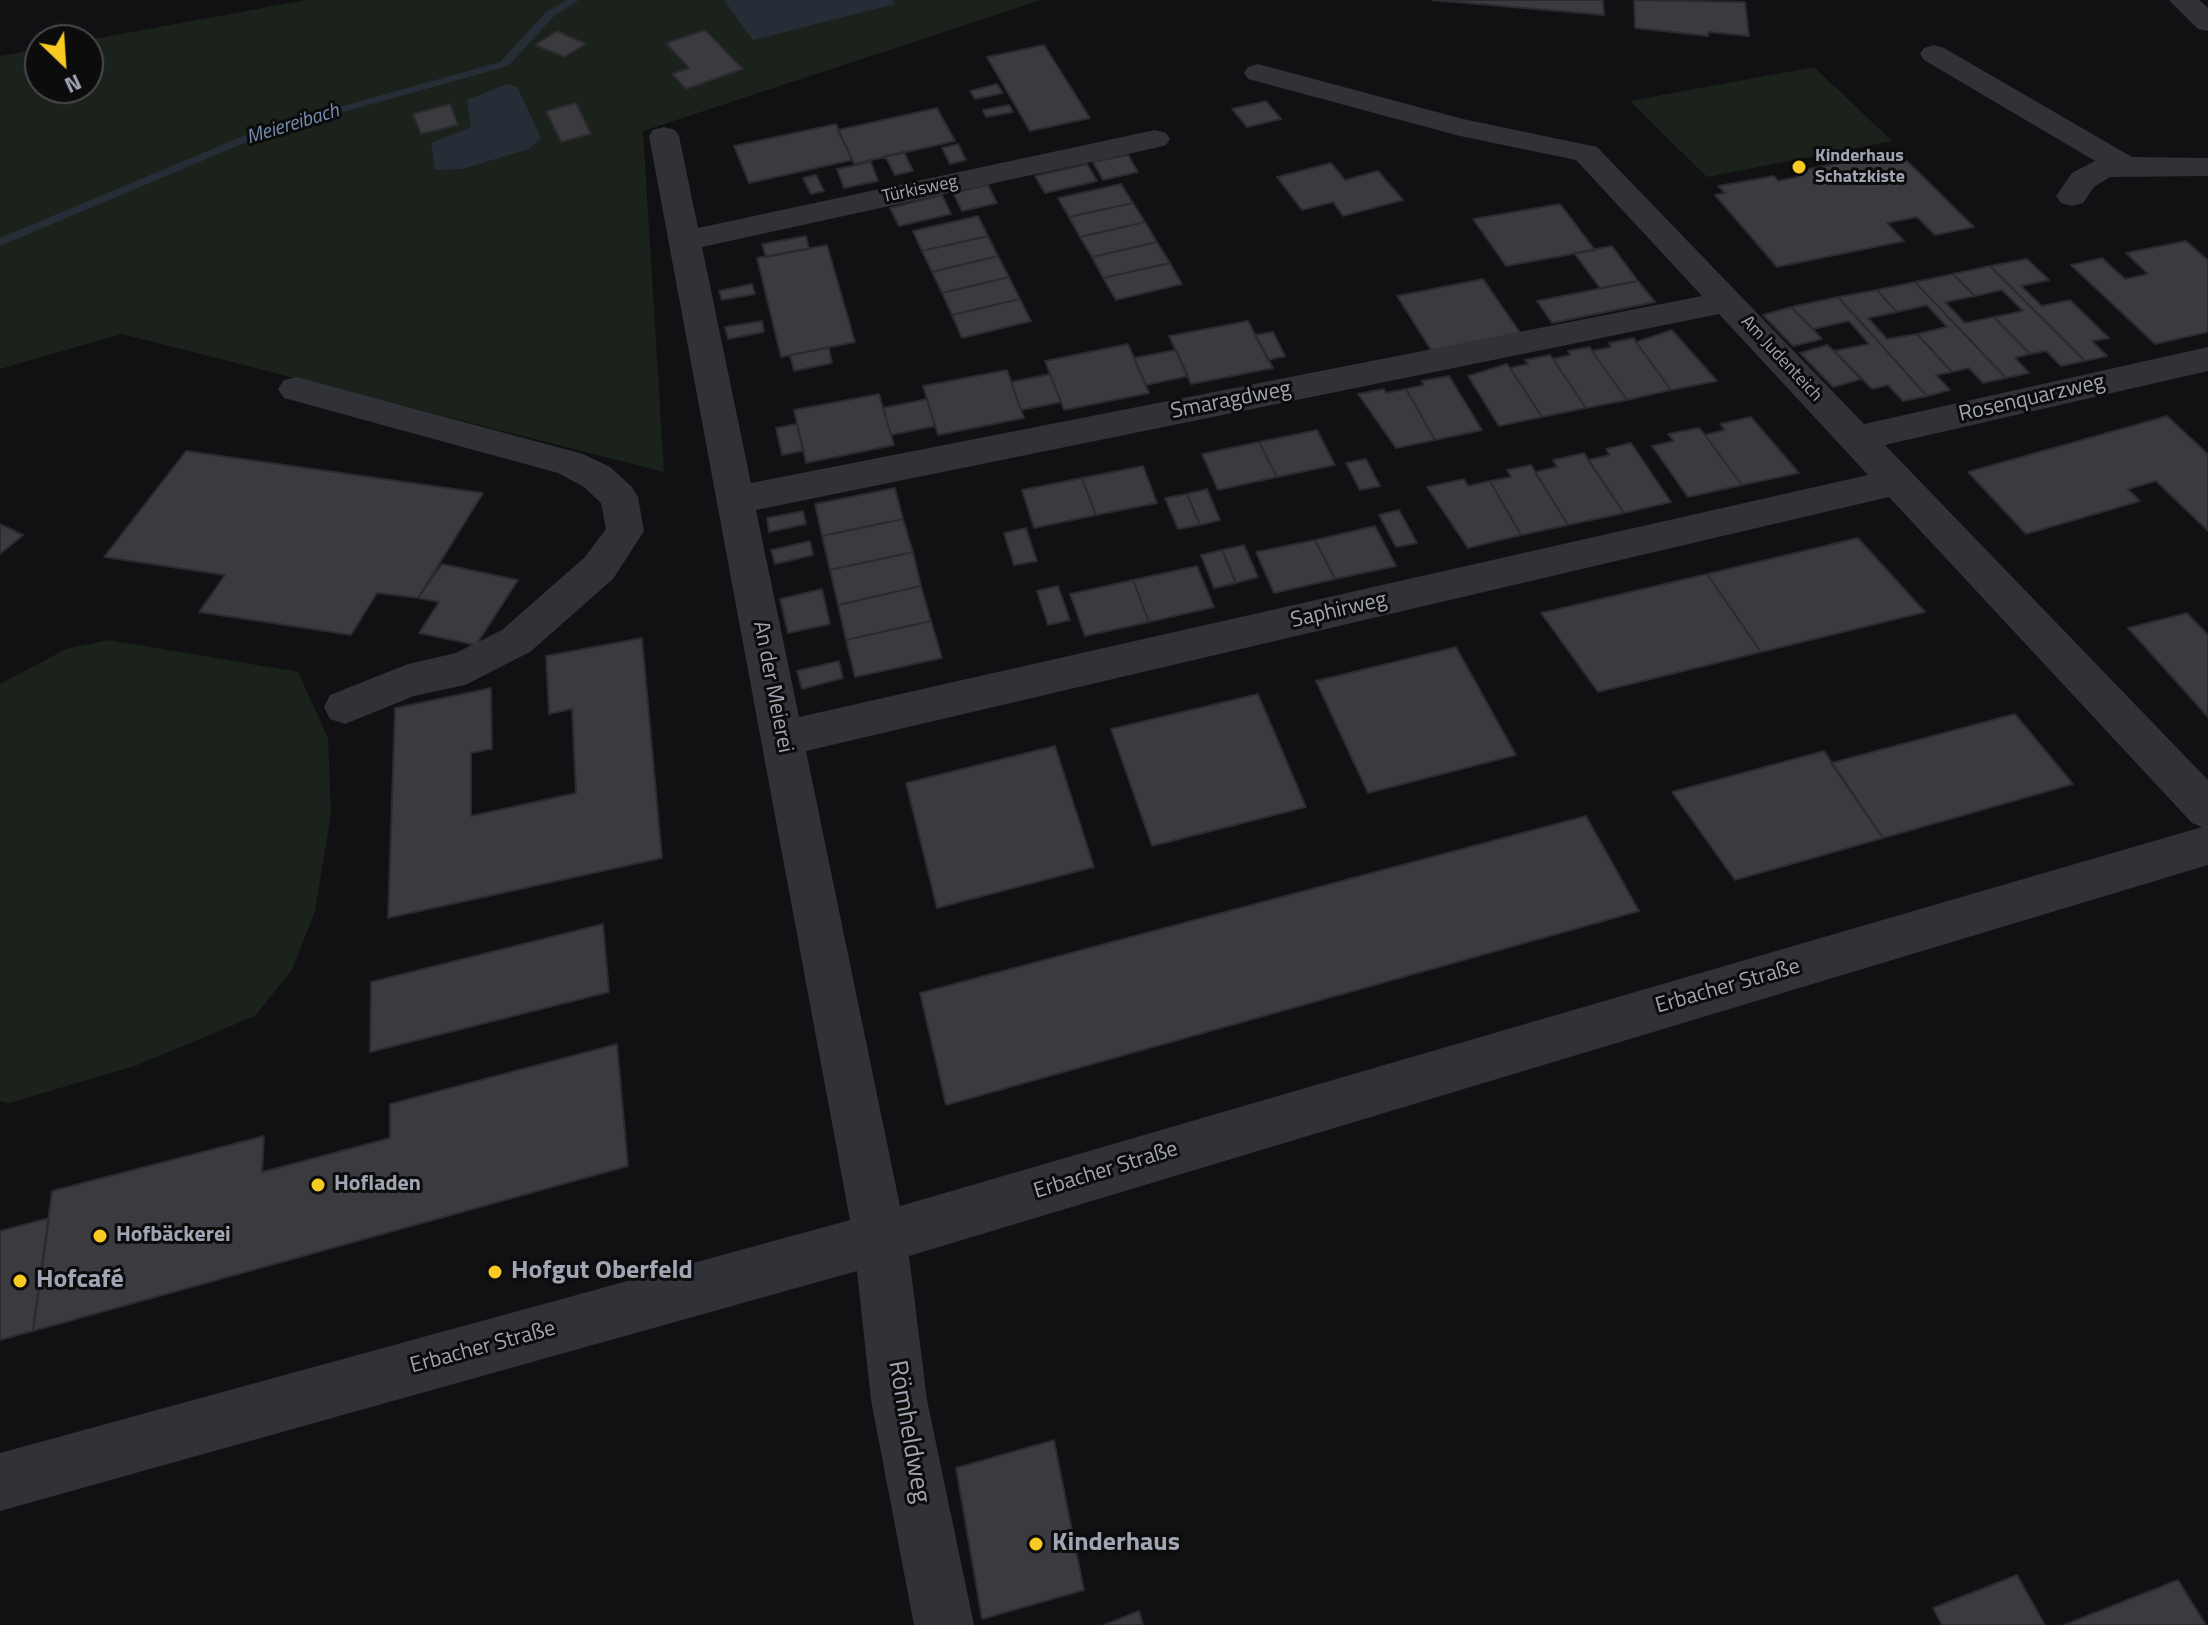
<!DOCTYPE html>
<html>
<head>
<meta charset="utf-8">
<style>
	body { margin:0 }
	#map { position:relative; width:2208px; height:1625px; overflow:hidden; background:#111012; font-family:"Titillium Web",sans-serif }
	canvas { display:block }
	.north { position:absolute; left:24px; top:24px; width:80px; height:80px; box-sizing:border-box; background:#0c0c0d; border:2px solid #48494f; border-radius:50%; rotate:155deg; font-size:22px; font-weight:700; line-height:32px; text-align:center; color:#a1a5b3 }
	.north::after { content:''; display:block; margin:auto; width:28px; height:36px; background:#f8ca22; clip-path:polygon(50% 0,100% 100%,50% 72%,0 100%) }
</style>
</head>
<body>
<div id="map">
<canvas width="2208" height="1625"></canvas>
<div class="north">N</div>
</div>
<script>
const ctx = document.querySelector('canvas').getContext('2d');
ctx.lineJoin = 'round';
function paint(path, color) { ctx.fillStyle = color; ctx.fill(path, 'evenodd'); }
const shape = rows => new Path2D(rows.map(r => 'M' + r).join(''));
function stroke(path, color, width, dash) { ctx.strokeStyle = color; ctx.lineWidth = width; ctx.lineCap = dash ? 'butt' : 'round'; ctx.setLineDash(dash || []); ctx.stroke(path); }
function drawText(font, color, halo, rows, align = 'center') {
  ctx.font = font + ' "Titillium Web",sans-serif'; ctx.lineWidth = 6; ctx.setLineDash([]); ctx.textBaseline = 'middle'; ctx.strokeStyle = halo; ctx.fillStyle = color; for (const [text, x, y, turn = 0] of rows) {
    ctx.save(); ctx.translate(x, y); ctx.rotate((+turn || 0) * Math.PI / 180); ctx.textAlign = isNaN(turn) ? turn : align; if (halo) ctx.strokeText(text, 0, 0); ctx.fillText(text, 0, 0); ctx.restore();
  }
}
const green = shape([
	[306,0,1041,0,643,131,664,472,122,334,0,369,0,56,40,49,40,88,88,88,88,40],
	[1814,67,1892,141,1707,177,1630,101],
	[109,640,298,672,328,738,331,815,315,911,292,970,255,1016,135,1066,9,1103,0,1101,0,684,66,649]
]);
const water = shape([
	[724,0,892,0,895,4,753,40],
	[507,84,517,87,541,138,529,149,462,169,435,170,431,143,471,127,467,100]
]);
const stream = shape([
	[567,0,579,0,554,16,508,66,268,133,0,246,0,238,260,129,500,62,546,12,567,0]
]);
const building = shape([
	[1432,0,1603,0,1604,15,1432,0],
	[1634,0,1745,2,1749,36,1708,32,1708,36,1635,28,1634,0],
	[705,30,743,69,686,89,672,74,689,68,666,43,705,30],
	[557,31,586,44,564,57,535,45,557,31],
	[1044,45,1090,118,1030,131,987,57,1044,45],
	[997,84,1003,93,975,99,970,91,997,84],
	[1266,101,1281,119,1247,127,1232,109,1266,101],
	[576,103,591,134,561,142,546,111,576,103],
	[450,104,458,125,421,134,413,114,450,104],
	[1009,105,1013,112,986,117,983,110,1009,105],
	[937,108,955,141,854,164,838,130,937,108],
	[836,124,852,160,749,183,734,146,836,124],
	[958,144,966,160,950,164,942,148,958,144],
	[904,152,913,171,895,175,885,156,904,152],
	[1898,152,1974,227,1935,235,1917,217,1887,223,1904,241,1777,267,1715,195,1725,193,1718,186,1774,176,1778,181,1797,177,1793,172,1898,152],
	[1128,155,1138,172,1103,180,1093,162,1128,155],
	[871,162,878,181,844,188,837,169,871,162],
	[1331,163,1345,180,1378,171,1403,200,1343,216,1333,202,1302,210,1277,177,1331,163],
	[1087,164,1097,181,1045,193,1035,176,1087,164],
	[816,175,824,191,811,194,803,178,816,175],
	[1121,184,1133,203,1069,217,1058,198,1121,184],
	[988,185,997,203,962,211,953,193,988,185],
	[942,195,951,214,899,226,890,208,942,195],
	[1133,203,1145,222,1080,237,1069,217,1133,203],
	[1560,204,1595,250,1506,266,1473,219,1560,204],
	[978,216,988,236,922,251,913,231,978,216],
	[1145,222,1157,242,1092,257,1080,237,1145,222],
	[806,236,809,249,766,257,762,244,806,236],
	[988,236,998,256,932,272,922,251,988,236],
	[2186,241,2208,260,2208,332,2155,344,2071,265,2102,258,2125,279,2148,274,2126,253,2186,241],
	[1157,242,1170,263,1103,278,1092,257,1157,242],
	[827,245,855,342,781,357,757,258,827,245],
	[1612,246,1638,281,1600,288,1574,253,1612,246],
	[998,256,1009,277,942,293,932,272,998,256],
	[2027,259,2049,280,2021,286,2042,306,2070,300,2109,338,2092,341,2107,356,2085,361,1990,266,2027,259],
	[1170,263,1182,284,1116,300,1103,278,1170,263],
	[1990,266,2085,361,2061,366,2046,351,2030,354,1994,317,2023,311,2002,290,1975,296,1953,274,1990,266],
	[1953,274,1975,296,1945,302,1965,323,1994,317,2030,354,2015,358,2029,373,2006,378,1915,282,1953,274],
	[1009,277,1020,299,952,315,942,293,1009,277],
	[1483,279,1521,334,1433,353,1397,296,1483,279],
	[1638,281,1655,302,1552,323,1537,301,1638,281],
	[1915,282,2006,378,1983,383,1969,368,1952,372,1917,334,1947,327,1927,305,1897,312,1877,290,1915,282],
	[752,284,755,294,722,300,719,291,752,284],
	[1877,290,1897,312,1868,318,1887,339,1917,334,1952,372,1936,375,1950,390,1927,396,1838,297,1877,290],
	[1838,297,1927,396,1903,401,1888,385,1872,389,1834,351,1869,344,1849,321,1813,329,1791,307,1838,297],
	[1020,299,1031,321,962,338,952,315,1020,299],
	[1791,307,1813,329,1822,339,1793,346,1763,315,1791,307],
	[762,321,764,332,728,339,725,327,762,321],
	[1248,321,1273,368,1191,384,1169,336,1248,321],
	[1672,330,1717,381,1671,390,1636,342,1672,330],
	[1273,332,1285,356,1268,360,1255,335,1273,332],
	[1634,338,1636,342,1671,390,1627,400,1592,351,1611,347,1609,343,1634,338],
	[1128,344,1149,393,1064,410,1045,361,1128,344],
	[1827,345,1834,351,1861,379,1833,387,1800,353,1827,345],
	[1590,347,1592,351,1627,400,1586,408,1553,359,1570,355,1568,351,1590,347],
	[829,348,832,363,794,371,790,355,829,348],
	[1176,350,1188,376,1146,385,1134,358,1176,350],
	[1550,355,1553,359,1586,408,1542,417,1510,368,1528,364,1525,360,1550,355],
	[1507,364,1510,368,1542,417,1499,426,1468,376,1507,364],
	[1007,370,1024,418,938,435,923,386,1007,370],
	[1050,374,1061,402,1021,410,1011,382,1050,374],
	[1449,376,1482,430,1435,440,1406,389,1424,385,1421,381,1449,376],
	[1384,389,1386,393,1406,389,1435,440,1396,448,1358,394,1384,389],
	[879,394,894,445,806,463,794,410,879,394],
	[927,399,935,426,891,435,883,408,927,399],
	[2167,416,2208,454,2208,531,2156,481,2128,489,2140,501,2026,534,1968,472,2167,416],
	[1751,417,1799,473,1742,485,1705,435,1725,430,1720,424,1751,417],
	[797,424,803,451,782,455,776,428,797,424],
	[1699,428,1705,435,1742,485,1688,497,1652,446,1674,441,1668,434,1699,428],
	[1317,430,1335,465,1277,477,1259,442,1317,430],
	[1259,442,1277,477,1218,490,1202,454,1259,442],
	[1631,443,1671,502,1624,513,1588,460,1610,455,1606,449,1631,443],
	[186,451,483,493,418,598,377,593,351,635,199,612,225,575,104,557,186,451],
	[1584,453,1624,513,1568,525,1535,472,1557,467,1553,460,1584,453],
	[1366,459,1380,486,1360,490,1346,463,1366,459],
	[1531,465,1568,525,1521,535,1490,481,1511,477,1507,470,1531,465],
	[1143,466,1157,503,1096,515,1082,478,1143,466],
	[1082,478,1096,515,1034,528,1022,490,1082,478],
	[1464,479,1468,486,1490,481,1521,535,1468,548,1427,487,1464,479],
	[895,488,903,519,822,536,815,504,895,488],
	[1207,489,1220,520,1200,525,1187,494,1207,489],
	[1187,494,1200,525,1178,529,1165,498,1187,494],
	[1399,510,1417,543,1396,547,1379,515,1399,510],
	[803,511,806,524,769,532,767,518,803,511],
	[903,519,913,552,830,570,822,536,903,519],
	[0,524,23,535,0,554,0,524],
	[1375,526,1396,566,1335,579,1315,540,1375,526],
	[1026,528,1037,561,1014,565,1004,533,1026,528],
	[1858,538,1925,612,1761,652,1707,574,1858,538],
	[1315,540,1335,579,1274,593,1256,552,1315,540],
	[810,541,813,555,775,564,771,550,810,541],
	[1244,545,1258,577,1236,583,1222,550,1244,545],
	[1222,550,1236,583,1214,588,1201,555,1222,550],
	[913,552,921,586,838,605,830,570,913,552],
	[442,564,518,580,476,645,419,633,439,602,418,598,442,564],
	[1197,566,1214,607,1149,622,1133,580,1197,566],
	[1707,574,1761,652,1598,692,1541,613,1707,574],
	[1133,580,1149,622,1085,636,1070,594,1133,580],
	[921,586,931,621,846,640,838,605,921,586],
	[1058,586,1070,620,1048,625,1037,591,1058,586],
	[822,589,830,624,788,633,780,599,822,589],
	[2187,613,2208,635,2208,717,2128,628,2187,613],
	[931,621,942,658,855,677,846,640,931,621],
	[642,638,662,858,388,918,395,708,491,688,492,749,471,753,471,816,576,793,572,709,549,714,546,656,642,638],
	[1456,647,1516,755,1368,793,1316,681,1456,647],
	[839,661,843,678,802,689,797,671,839,661],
	[1258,694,1306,807,1152,846,1111,729,1258,694],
	[2015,714,2073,784,1883,838,1831,763,2015,714],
	[1055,746,1094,867,937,908,906,783,1055,746],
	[1824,751,1883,838,1735,880,1672,792,1824,751],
	[1586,816,1639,911,946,1105,920,993,1586,816],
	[603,924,609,992,370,1052,371,982,603,924],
	[617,1044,628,1166,33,1331,52,1191,264,1136,262,1172,390,1138,390,1104,617,1044],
	[49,1218,33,1331,0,1340,0,1231,49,1218],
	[1054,1440,1084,1590,982,1619,956,1468,1054,1440],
	[2017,1575,2045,1625,1942,1625,1933,1608,2017,1575],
	[2178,1580,2206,1625,2064,1625,2178,1580],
	[1139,1611,1143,1625,1104,1625,1139,1611]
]);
const minor = shape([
	[2169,0,2199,0,2208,8,2208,31,2198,29,2169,0],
	[1934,45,1944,48,2132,157,2208,158,2208,176,2110,177,2094,187,2083,203,2072,206,2061,203,2056,196,2072,173,2095,161,1924,60,1920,54,1924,48,1934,45],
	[1258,64,1463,119,1597,147,1864,424,2208,347,2208,371,1885,445,2208,780,2208,865,909,1256,927,1400,974,1625,914,1625,871,1400,857,1271,0,1511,0,1453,850,1220,649,136,653,130,664,127,675,130,679,136,698,228,1155,130,1166,133,1170,139,1166,145,1155,148,702,247,751,483,1702,296,1576,160,1460,136,1248,79,1244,73,1248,67,1258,64],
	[1719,314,1868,475,799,717,756,510,1719,314],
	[1889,497,2192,823,2202,827,900,1206,806,751,1889,497],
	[296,377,583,454,610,467,632,487,638,497,644,531,613,579,530,652,465,685,414,696,345,724,330,719,324,707,330,695,408,664,456,653,502,630,585,557,606,529,601,503,584,487,558,473,284,398,278,389,284,380,296,377]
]);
const markers = [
	[1799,167,8,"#f8ca22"],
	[318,1185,8,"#f8ca22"],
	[100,1236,8,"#f8ca22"],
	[495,1272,8,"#f8ca22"],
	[20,1281,8,"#f8ca22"],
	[1036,1544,8,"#f8ca22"]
];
const farPoinames = [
	["Kinderhaus",1815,157],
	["Schatzkiste",1815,178]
];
const farStreetnames = [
	["Türkisweg",920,190,-12],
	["Am Judenteich",1781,359,47]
];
const farWaternames = [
	["Meiereibach",293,125,-17]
];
const streetNames = [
	["Rosenquarzweg",2032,399,-13],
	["Smaragdweg",1231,401,-11],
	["Saphirweg",1339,611,-13],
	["An der Meierei",772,687,79],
	["Erbacher Straße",1728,987,-16],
	["Erbacher Straße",1106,1171,-17],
	["Erbacher Straße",483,1348,-15]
];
const poiNames = [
	["Hofladen",334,1185],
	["Hofbäckerei",116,1236]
];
const nearPoinames = [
	["Hofgut Oberfeld",511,1272],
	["Hofcafé",36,1281],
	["Kinderhaus",1052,1544]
];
const nearStreetnames = [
	["Römheldweg",908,1432,80]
];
paint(green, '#1b221c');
paint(water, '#272d36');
paint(stream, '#272d36');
paint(building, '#3a3a3f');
stroke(building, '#2b2a2e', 2);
paint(minor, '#313237');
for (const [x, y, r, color] of markers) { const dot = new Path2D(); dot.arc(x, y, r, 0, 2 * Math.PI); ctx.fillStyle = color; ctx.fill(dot); stroke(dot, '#0c0c0d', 3); }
drawText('bold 18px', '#a1a5b3', '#0c0c0d', farPoinames, 'left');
drawText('18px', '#a1a5b3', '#0c0c0d', farStreetnames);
drawText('italic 20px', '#768eb1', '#0c0c0d', farWaternames);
drawText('22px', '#a1a5b3', '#0c0c0d', streetNames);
drawText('bold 22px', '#a1a5b3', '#0c0c0d', poiNames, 'left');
drawText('bold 26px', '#a1a5b3', '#0c0c0d', nearPoinames, 'left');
drawText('26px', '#a1a5b3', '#0c0c0d', nearStreetnames);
</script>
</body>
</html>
